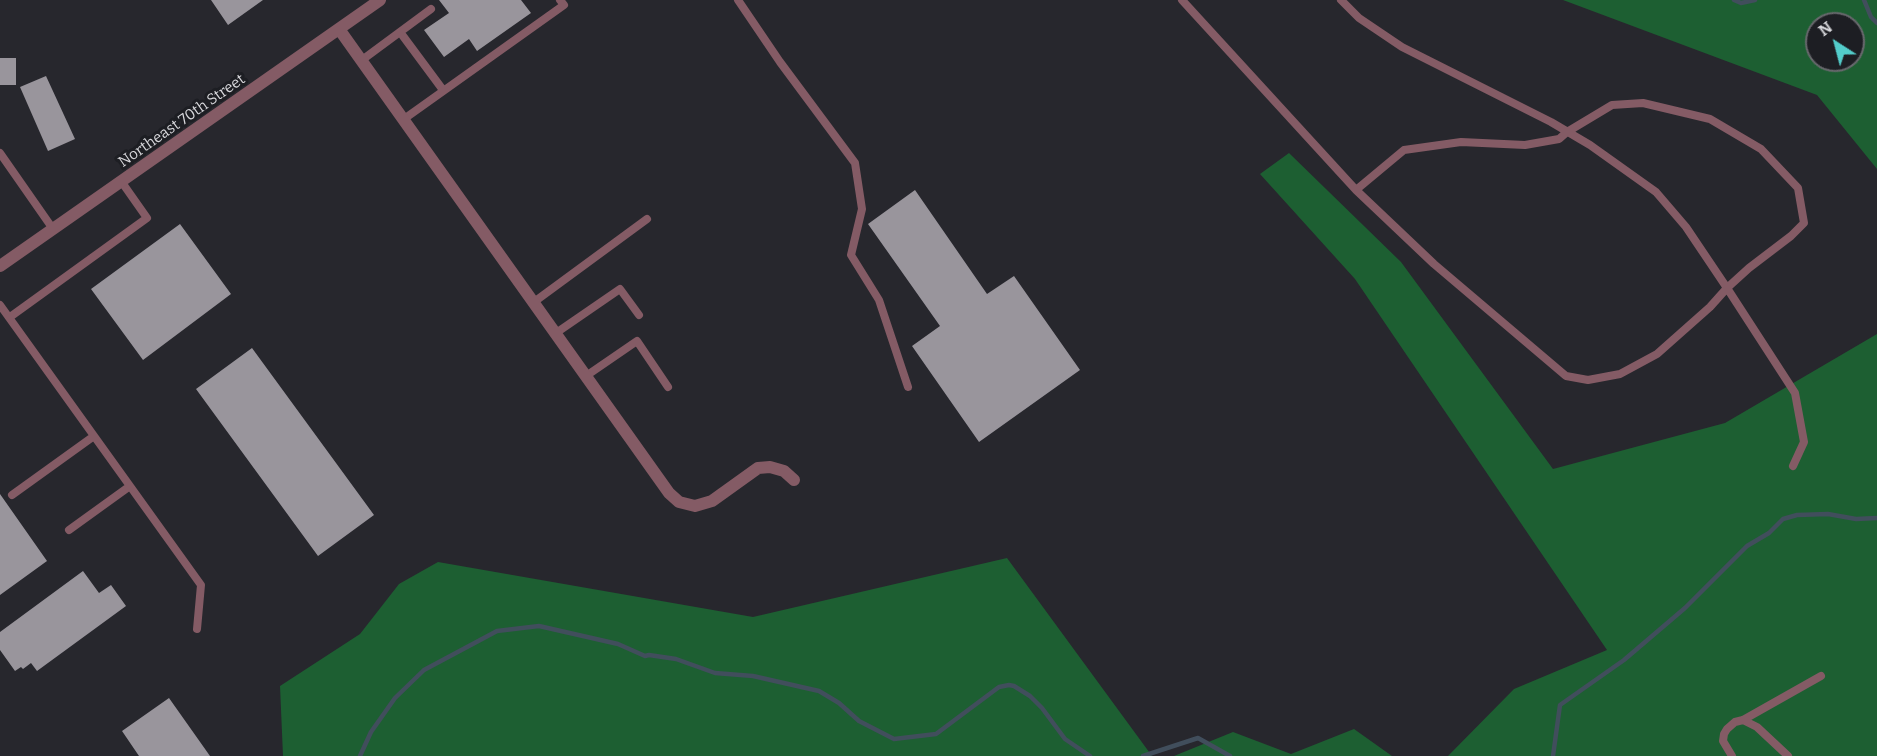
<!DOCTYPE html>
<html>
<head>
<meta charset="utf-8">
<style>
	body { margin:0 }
	#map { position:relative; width:1877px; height:756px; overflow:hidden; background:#27272d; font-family:Bitter,serif }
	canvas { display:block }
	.north { position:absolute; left:1805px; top:12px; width:60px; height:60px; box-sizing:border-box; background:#1d1e23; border:2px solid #68686d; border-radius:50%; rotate:324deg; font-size:16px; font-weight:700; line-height:24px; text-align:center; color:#d8d8dc }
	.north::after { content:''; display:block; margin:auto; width:21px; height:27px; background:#53cdcb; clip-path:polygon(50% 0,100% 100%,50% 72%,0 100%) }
</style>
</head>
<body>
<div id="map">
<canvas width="1877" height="756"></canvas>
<div class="north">N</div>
</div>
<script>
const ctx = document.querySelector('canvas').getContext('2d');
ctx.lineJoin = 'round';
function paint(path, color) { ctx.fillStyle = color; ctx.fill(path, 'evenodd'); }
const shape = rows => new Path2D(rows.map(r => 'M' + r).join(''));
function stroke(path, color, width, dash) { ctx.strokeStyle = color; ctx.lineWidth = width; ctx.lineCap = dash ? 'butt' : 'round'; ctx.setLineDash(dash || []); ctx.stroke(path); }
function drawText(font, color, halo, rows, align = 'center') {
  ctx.font = font + ' Bitter,serif'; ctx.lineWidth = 6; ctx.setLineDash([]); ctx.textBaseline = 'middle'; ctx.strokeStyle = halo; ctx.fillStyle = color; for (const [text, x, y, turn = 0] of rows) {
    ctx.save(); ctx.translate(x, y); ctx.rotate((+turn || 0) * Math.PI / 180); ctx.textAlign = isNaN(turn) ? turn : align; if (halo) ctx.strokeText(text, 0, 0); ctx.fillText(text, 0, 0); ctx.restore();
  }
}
const forest = shape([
	[1563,0,1877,0,1877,169,1817,95],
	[1817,24,1853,24,1853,60,1817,60],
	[1289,153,1401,262,1553,469,1725,423,1877,334,1877,756,1448,756,1514,689,1607,650,1355,279,1260,174],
	[1007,558,1152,756,283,756,280,686,360,634,399,584,438,562,753,617],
	[1354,729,1392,756,1174,756,1233,732,1291,754]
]);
const stream = shape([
	[1734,0,1741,3,1755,0],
	[1864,0,1871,17,1877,23],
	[360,756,371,732,395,698,424,670,497,631,539,626,618,644,645,656,649,655,676,659,715,673,753,676,819,691,839,703,859,721,894,739,936,734,999,687,1009,685,1014,686,1030,696,1042,708,1065,739,1090,756],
	[1143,756,1198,738,1230,756],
	[1553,756,1560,705,1624,660,1685,608,1747,546,1769,533,1783,519,1797,515,1828,514,1856,519,1877,518]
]);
const building = shape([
	[211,0,263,0,228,25],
	[439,0,521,0,531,13,477,51,469,39,444,57,424,30,449,13],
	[0,58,16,58,16,85,0,85],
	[46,76,75,139,48,151,20,87],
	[915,190,987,294,1014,276,1080,370,979,442,912,346,940,326,868,224],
	[180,224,231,294,143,360,91,289],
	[252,348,374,515,318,556,196,389],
	[0,494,47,561,0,595],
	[83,571,99,593,111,585,126,606,37,671,31,663,23,669,21,667,15,671,0,650,0,632],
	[169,698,210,756,139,756,122,731]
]);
const lane = shape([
	[738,0,780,62,855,163,862,209,851,255,879,300,908,387],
	[1182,0,1356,190,1434,264,1566,376,1588,380,1620,374,1657,354,1710,307,1727,288,1686,227,1656,192,1590,145,1551,122,1402,47,1359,18,1341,0],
	[400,32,443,90],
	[362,60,431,9],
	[404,119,564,5,560,0],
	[0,153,53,229],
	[1356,190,1404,150,1461,142,1525,145,1559,139,1567,132,1612,105,1643,103,1710,119,1761,149,1798,188,1804,223,1791,236,1749,268,1727,288,1795,393,1804,442,1793,466],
	[534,302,647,219],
	[0,305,201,585,197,629],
	[10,317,147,218,121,181],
	[556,333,620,289,639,315],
	[586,376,637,341,668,387],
	[12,495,94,436],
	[69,530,130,486],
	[1743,720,1757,727,1788,756],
	[1732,756,1723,741,1724,734,1727,729,1735,722,1743,720,1821,676]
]);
const street = shape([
	[339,29,669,493,679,502,695,506,712,501,758,468,770,467,784,471,794,480],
	[0,266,380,0]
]);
const streetNames = [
	["Northeast 70th Street",182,121,-35]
];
paint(forest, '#1d5f32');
stroke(stream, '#414e5c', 4.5);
paint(building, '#99959c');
stroke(lane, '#845b65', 8);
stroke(street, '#845b65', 12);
drawText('15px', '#d8d8dc', '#1d1e23', streetNames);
</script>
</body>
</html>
